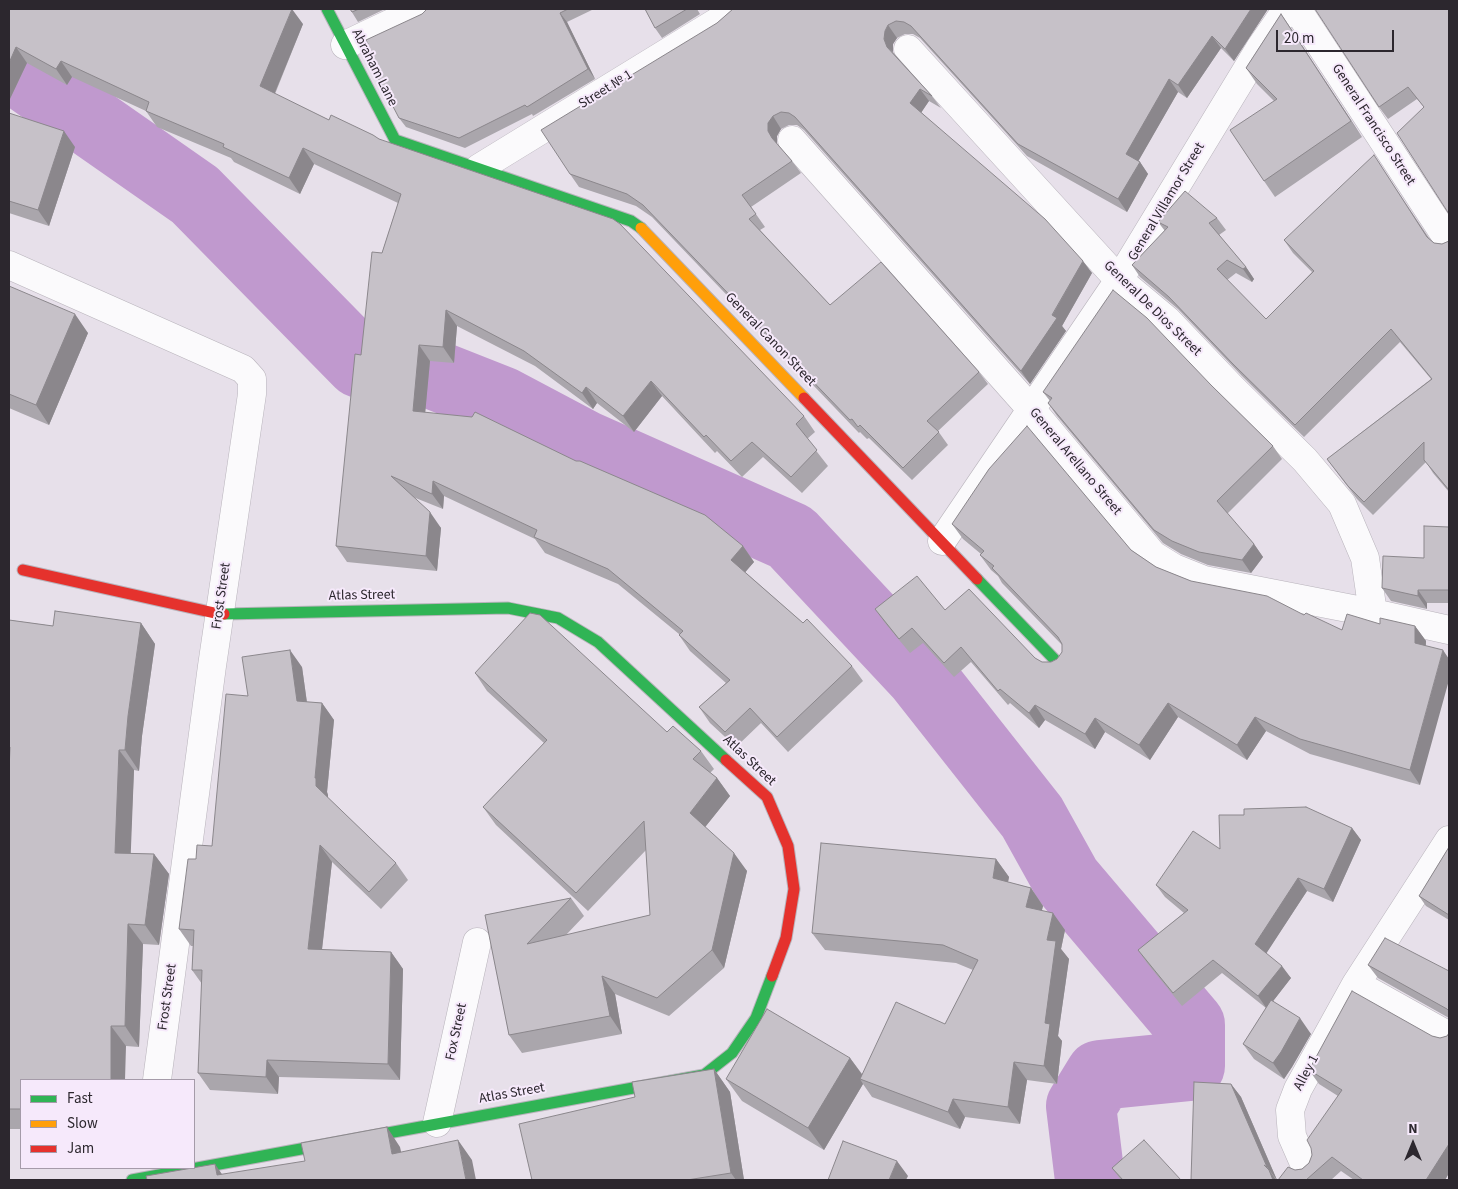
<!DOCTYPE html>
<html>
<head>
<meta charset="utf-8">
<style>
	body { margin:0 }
	#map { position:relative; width:1458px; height:1189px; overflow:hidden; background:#e7e0ea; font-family:"Source Sans 3",sans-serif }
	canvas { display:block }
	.frame { position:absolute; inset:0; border:10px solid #2c272e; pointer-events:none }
	.legend { position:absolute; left:20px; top:1079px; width:175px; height:90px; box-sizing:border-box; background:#f6e9fb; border:1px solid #a59ba9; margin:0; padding:6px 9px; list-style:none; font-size:15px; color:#2c272e }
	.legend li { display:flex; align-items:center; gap:10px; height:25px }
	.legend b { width:25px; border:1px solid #a59ba9 }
	.north { position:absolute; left:1388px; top:1119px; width:50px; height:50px; -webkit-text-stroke:4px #f6e9fb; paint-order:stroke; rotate:0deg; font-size:14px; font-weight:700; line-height:20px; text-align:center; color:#2c272e }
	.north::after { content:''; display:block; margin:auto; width:18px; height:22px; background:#2c272e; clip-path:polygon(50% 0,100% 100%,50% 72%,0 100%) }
	.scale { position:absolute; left:1276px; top:30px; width:118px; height:22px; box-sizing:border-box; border:2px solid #2c272e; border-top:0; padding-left:6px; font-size:15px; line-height:18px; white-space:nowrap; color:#2c272e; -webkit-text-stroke:4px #f6e9fb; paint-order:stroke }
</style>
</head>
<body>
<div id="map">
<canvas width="1458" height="1189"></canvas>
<div class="frame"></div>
<ul class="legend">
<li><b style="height:6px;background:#30b455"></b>Fast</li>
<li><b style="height:6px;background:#ff9f0a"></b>Slow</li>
<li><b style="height:6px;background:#e5322d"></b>Jam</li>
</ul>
<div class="north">N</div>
<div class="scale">20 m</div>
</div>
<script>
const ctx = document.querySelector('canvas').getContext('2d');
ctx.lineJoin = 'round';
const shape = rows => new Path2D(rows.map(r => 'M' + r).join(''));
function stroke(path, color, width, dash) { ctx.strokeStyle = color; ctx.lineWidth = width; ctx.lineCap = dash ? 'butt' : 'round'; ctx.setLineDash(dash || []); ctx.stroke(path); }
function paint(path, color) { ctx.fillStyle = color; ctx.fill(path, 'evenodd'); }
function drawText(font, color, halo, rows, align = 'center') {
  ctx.font = font + ' "Source Sans 3",sans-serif'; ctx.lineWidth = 4; ctx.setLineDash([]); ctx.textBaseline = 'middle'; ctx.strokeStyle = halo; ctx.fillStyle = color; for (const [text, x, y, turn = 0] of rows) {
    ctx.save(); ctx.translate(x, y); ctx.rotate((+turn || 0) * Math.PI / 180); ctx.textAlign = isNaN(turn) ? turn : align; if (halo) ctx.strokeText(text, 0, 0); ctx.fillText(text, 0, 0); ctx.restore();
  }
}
const river = shape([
	[9,65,195,195,360,363,425,371,501,401,584,445,791,537,920,675,1032,817,1067,880,1190,1025,1190,1066,1100,1075,1081,1106,1090,1180]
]);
const street = shape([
	[1297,9,1449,241],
	[345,45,421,9],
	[908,49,1119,280,1167,320,1231,387,1305,460,1342,504,1365,558,1373,613],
	[792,140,1031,409,1153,555,1174,568,1204,580,1373,613,1449,630],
	[479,168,717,22,732,9],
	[9,265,243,369,252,379,252,394,212,666,157,1080],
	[942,541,1119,280,1260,48,1287,9],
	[1356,984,1449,1036],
	[437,1123,477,942],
	[1306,1168,1292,1136,1290,1110,1298,1089,1356,984,1449,840]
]);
const fast = shape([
	[327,9,395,140,631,221,641,228],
	[977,579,1057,662],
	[224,614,508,608,558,618,598,642,726,760],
	[132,1180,704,1075,732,1053,756,1018,772,976]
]);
const slow = shape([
	[641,228,804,398]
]);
const jam = shape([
	[804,398,977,579],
	[23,570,219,614,224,614],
	[726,760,767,797,788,846,794,889,786,938,772,976]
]);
const wall = shape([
	[9,9,303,24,275,94,329,120,379,139,804,416,815,432,807,439,828,466,802,493,763,457,742,477,717,451,715,453,662,396,634,432,597,403,593,409,535,366,457,326,454,363,430,361,425,412,743,546,754,562,745,572,852,666,863,681,788,752,761,723,736,747,710,723,699,707,726,683,690,651,679,635,679,634,618,584,545,553,535,539,444,496,443,509,413,497,441,528,437,571,347,562,336,546,361,355,382,253,398,203,314,164,300,194,234,162,231,158,157,127,146,111,72,77,67,85,27,63,9,101],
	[350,9,385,9,358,22],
	[427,9,594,9,567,22,595,79,533,116,532,114,465,148,406,127,399,118,368,44,422,14],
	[645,9,697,9,700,14,662,38,655,28],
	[733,9,1268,9,1234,61,1221,48,1187,98,1178,92,1138,161,1140,162,1148,174,1127,212,1027,156,920,38,913,34,905,34,897,38,893,44,893,52,932,96,941,108,929,101,921,112,1092,273,1062,326,1066,331,1030,384,804,130,797,125,789,125,781,129,777,136,777,144,792,161,801,173,751,207,765,227,760,230,830,305,979,372,988,384,938,431,948,445,912,480,869,438,867,439,860,432,859,433,652,217,636,206,579,187,570,174,717,23],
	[1449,9,1449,214,1424,107,1417,99,1388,119,1379,107],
	[1281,14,1362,137,1275,197,1264,181,1274,101,1257,84,1246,68],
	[9,113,75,147,49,226,9,213],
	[1382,168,1429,238,1434,243,1442,244,1449,241,1449,492,1433,473,1426,462,1373,515,1357,499,1327,459,1431,379,1400,342,1304,437,1242,376,1178,309,1140,277,1132,265,1165,231,1158,222,1217,218,1226,230,1219,235,1246,267,1254,279,1252,282,1236,273,1227,280,1266,319,1312,272,1293,253,1284,240],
	[9,286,88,333,49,425,9,408],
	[1211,385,1273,446,1282,459,1227,514,1254,544,1263,557,1251,573,1208,565,1181,554,1163,543,1057,416,1048,403,1050,401,1043,392],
	[952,524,1131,550,1156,567,1191,581,1304,615,1342,630,1380,624,1415,626,1426,641,1420,785,1310,754,1266,731,1247,760,1178,717,1150,760,1105,732,1095,749,1045,720,1039,728,1010,703,1008,705,971,662,954,677,923,643,910,653,885,623,875,609,945,610,1042,662,1051,662,1057,659,1062,652,1062,645,1002,583,998,576,991,570,980,555,981,554,963,539],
	[1449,527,1449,603,1427,603,1427,609,1391,601,1382,588,1424,558],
	[9,620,53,626,141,623,155,644,142,736,139,771,134,770,130,853,154,854,169,874,159,945,143,944,139,1047,126,1046,21,1080,21,1129,9,1129],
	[302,667,307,702,322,703,334,720,327,792,328,795,328,798,396,863,408,880,381,909,332,862,322,950,391,952,403,969,400,1080,279,1077,278,1094,210,1090,198,1073,202,984,192,970,193,946,191,946,179,929,196,859,212,846,248,696],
	[475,673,667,732,701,751,714,769,710,773,717,778,730,796,705,827,747,871,724,968,669,1016,615,994,622,1034,522,1053,509,1035,485,915,571,898,584,916,566,935,650,915,646,850,588,911,496,825,483,807,544,743,487,691],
	[1352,828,1361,840,1333,902,1307,891,1266,953,1291,978,1273,1001,1311,1034,1292,1067,1284,1079,1254,1059,1243,1044,1266,1008,1222,973,1182,1006,1147,963,1138,950,1184,913,1165,897,1156,885,1220,849],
	[1449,847,1449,920,1426,906,1419,896],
	[996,859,1009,877,1008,882,1031,888,1043,906,1042,910,1065,930,1061,949,1069,959,1058,1036,1062,1041,1057,1084,1027,1080,1020,1124,965,1117,960,1129,872,1097,863,1084,824,1150,742,1101,726,1079,850,1058,862,1074,945,1024,973,970,956,963,825,950,812,933],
	[1368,965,1449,971,1449,1018,1378,978],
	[1449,1033,1449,1173,1445,1180,1354,1180,1341,1171,1331,1180,1278,1180,1295,1170,1302,1169,1309,1163,1338,1096,1319,1084,1309,1070,1432,1036,1440,1038,1447,1036],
	[714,1069,730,1092,744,1180,532,1180,635,1097],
	[1231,1084,1241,1097,1277,1180,1191,1180],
	[1112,1168,1181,1180,1121,1180]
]);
const shadedWall = shape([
	[292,9,303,24,271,102,260,86],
	[1251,9,1268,9,1234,61,1225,49],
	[560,13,567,22,595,79,588,69],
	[1281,14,1292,30,1362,137,1351,121],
	[888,25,897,38,893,44,893,52,887,47,884,39,885,31],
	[1212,36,1221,48,1187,98,1178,85],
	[16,47,27,63,9,101,9,63],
	[61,61,72,77,67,85,56,69],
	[1169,79,1178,92,1135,167,1126,154],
	[920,89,929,101,919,116,910,103],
	[773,116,781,129,777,136,777,144,772,138,768,131,768,123],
	[64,131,75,147,49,226,38,210],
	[303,148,314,164,300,194,289,178],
	[1140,162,1148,174,1127,212,1118,199],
	[1083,261,1092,273,1062,326,1066,331,1030,384,1021,371],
	[1246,267,1254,279,1252,282,1243,269],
	[446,310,457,326,454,363,443,347],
	[75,314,88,333,49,425,36,405],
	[419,345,430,361,424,426,413,411],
	[651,381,662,396,634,432,623,416],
	[586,387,597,403,593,409,582,393],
	[433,481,444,496,443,509,432,494],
	[430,512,441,528,437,571,426,556],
	[1254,544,1263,557,1251,573,1242,560],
	[743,546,754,562,742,576,731,560],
	[1418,590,1427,603,1427,609,1418,596],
	[141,623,155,644,142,736,139,771,125,750,128,716],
	[1415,626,1426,641,1425,658,1415,643],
	[290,650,302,667,309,718,297,701],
	[1443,650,1449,659,1449,680,1420,785,1410,770],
	[322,703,334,720,327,792,328,795,328,803,316,786,315,778],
	[1168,703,1178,717,1150,760,1139,745],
	[1035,705,1045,720,1039,728,1029,713],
	[1255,717,1266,731,1247,760,1237,745],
	[1095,718,1105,732,1095,749,1085,734],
	[119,750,134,770,130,873,115,853],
	[717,778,730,796,702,831,690,813],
	[1352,828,1361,840,1333,902,1324,889],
	[320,845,332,862,320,966,308,949],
	[734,853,747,871,724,968,712,950],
	[154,854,169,874,159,945,145,925],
	[996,859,1009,877,1005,896,993,878],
	[1298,878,1307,891,1264,957,1255,944],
	[1031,888,1043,906,1038,924,1026,907],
	[1053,913,1065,930,1061,949,1069,959,1058,1036,1062,1041,1057,1084,1044,1066,1047,940],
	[128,924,143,944,139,1047,125,1026],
	[391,952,403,969,400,1080,388,1064],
	[1282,966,1291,978,1267,1009,1258,996],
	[602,976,615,994,622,1034,610,1016],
	[1300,1018,1311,1034,1292,1067,1284,1079,1273,1063],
	[111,1026,126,1046,125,1080,111,1080],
	[850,1058,866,1080,860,1079,863,1084,824,1150,808,1128],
	[267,1060,279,1077,278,1094,266,1077],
	[1014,1062,1027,1080,1020,1124,1008,1107],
	[714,1069,730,1092,744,1180,736,1180,731,1173],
	[1231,1084,1241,1097,1277,1180,1267,1167],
	[953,1099,965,1117,960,1129,948,1112],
	[387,1127,400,1147,406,1173,392,1154],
	[458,1140,472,1160,476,1180,466,1180],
	[1449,1144,1449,1173,1445,1180,1426,1180],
	[897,1161,908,1176,906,1180,889,1180],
	[215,1164,226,1180,217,1175],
	[1269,1170,1276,1180,1273,1180]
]);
const building = shape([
	[9,9,292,9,260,86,329,120,331,115,373,135,379,139,613,219,620,224,804,416,796,424,817,450,791,477,752,442,731,461,706,435,704,437,651,381,623,416,586,387,582,393,524,351,446,310,443,347,419,345,413,411,472,417,475,412,576,461,580,461,705,515,743,546,731,560,803,623,807,619,852,666,777,737,750,708,725,732,699,707,730,680,679,635,683,631,608,569,534,537,537,530,433,481,432,494,391,476,430,512,426,556,336,546,355,354,361,355,372,252,382,253,401,194,303,148,289,178,223,147,224,144,146,111,149,102,61,61,56,69,16,47,9,63,9,9],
	[350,9,359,9,352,12,350,9],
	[427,9,568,9,560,13,588,69,527,107,525,105,459,138,399,118,360,43,363,41,368,44,366,40,422,14,427,9],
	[645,9,687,9,655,28,645,9],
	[733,9,1251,9,1225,49,1212,36,1178,85,1169,79,1126,154,1140,162,1118,199,1018,144,911,26,904,22,896,21,888,25,885,31,884,39,887,47,932,96,920,89,910,103,1045,219,1083,261,1052,315,1057,318,1021,371,795,117,789,113,781,112,773,116,768,123,768,131,772,138,792,161,742,195,756,214,749,219,830,305,881,262,979,372,927,421,939,432,903,468,860,425,858,427,852,419,850,420,643,205,627,194,570,174,541,130,717,23,733,9],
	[1315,9,1449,9,1449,214,1397,133,1424,107,1408,87,1379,107,1315,9],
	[1281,14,1351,121,1264,181,1230,130,1277,99,1246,68,1281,14],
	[9,113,64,131,38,210,9,201,9,113],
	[1374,155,1427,237,1434,243,1442,244,1449,241,1449,490,1424,460,1424,442,1364,502,1348,486,1327,459,1432,379,1391,329,1295,425,1233,364,1169,297,1132,265,1168,227,1158,222,1185,191,1217,218,1209,223,1246,267,1243,269,1227,260,1217,269,1266,319,1314,271,1284,240,1374,155],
	[9,286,75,314,36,405,9,394,9,286],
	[1113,290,1147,318,1211,385,1273,446,1217,501,1254,544,1242,560,1199,552,1172,541,1154,530,1048,403,1052,398,1043,392,1113,290],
	[1027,426,1131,550,1156,567,1191,581,1267,596,1304,615,1306,613,1342,630,1347,614,1380,624,1380,618,1415,626,1415,643,1443,650,1410,770,1300,739,1255,717,1237,745,1168,703,1139,745,1095,718,1085,734,1035,705,1029,713,1000,689,998,691,961,647,944,663,912,628,899,639,875,609,917,576,945,610,969,589,1035,658,1042,662,1051,662,1057,659,1062,652,1062,644,1058,637,992,568,994,566,980,555,984,551,952,524,989,469,1027,426],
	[1424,526,1449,527,1449,590,1418,590,1418,596,1382,588,1383,556,1424,558,1424,526],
	[55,611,141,623,128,716,125,750,119,750,115,853,154,854,145,925,128,924,125,1026,111,1026,111,1080,21,1080,21,1109,9,1109,9,771,10,747,9,747,9,620,53,626,55,611],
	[530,613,540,615,667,732,673,726,701,751,693,759,717,778,690,813,734,853,712,950,657,998,602,976,610,1016,509,1035,485,915,571,898,527,944,650,915,644,821,576,893,483,807,547,740,475,673,530,613],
	[290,650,297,701,322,703,315,778,316,778,316,786,396,863,369,892,320,845,308,949,391,952,388,1064,267,1060,266,1077,198,1073,202,970,192,970,194,930,179,929,188,859,196,859,197,845,212,846,226,694,248,696,242,657,290,650],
	[1306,807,1352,828,1324,889,1298,878,1255,944,1282,966,1258,996,1213,960,1173,993,1138,950,1188,910,1156,885,1193,831,1220,849,1219,815,1244,815,1244,809,1306,807],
	[821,843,996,859,993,878,1031,888,1026,907,1053,913,1047,940,1056,941,1045,1023,1050,1024,1044,1066,1014,1062,1008,1107,953,1099,948,1112,860,1079,896,1002,945,1024,978,960,943,945,812,933,821,843],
	[1449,847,1449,915,1419,896,1449,847],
	[1385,938,1449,971,1449,1011,1447,1009,1368,965,1385,938],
	[1352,991,1432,1036,1440,1038,1447,1036,1449,1033,1449,1144,1426,1180,1363,1180,1332,1157,1306,1180,1278,1180,1288,1167,1295,1170,1302,1169,1309,1163,1312,1155,1311,1148,1307,1140,1342,1090,1309,1070,1352,991],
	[1271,1000,1300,1018,1281,1052,1273,1063,1243,1044,1271,1000],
	[767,1009,850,1058,808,1128,726,1079,767,1009],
	[714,1069,731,1173,687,1180,532,1180,519,1124,635,1097,632,1082,714,1069],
	[1194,1082,1231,1084,1267,1167,1264,1165,1269,1170,1273,1180,1191,1180,1194,1082],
	[387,1127,392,1154,458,1140,466,1180,147,1180,146,1176,215,1164,217,1175,305,1161,301,1143,387,1127],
	[1144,1140,1181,1180,1123,1180,1112,1168,1144,1140],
	[843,1141,897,1161,889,1180,828,1180,843,1141]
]);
const streetNames = [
	["Abraham Lane",374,68,63],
	["Street № 1",606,90,-32],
	["General Francisco Street",1373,125,57],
	["General Villamor Street",1167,202,-59],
	["General De Dios Street",1152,309,44],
	["General Canon Street",770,340,46],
	["General Arellano Street",1075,462,50],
	["Frost Street",222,596,-82],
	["Atlas Street",362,596,-1],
	["Atlas Street",749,761,43],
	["Frost Street",168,997,-82],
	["Fox Street",457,1032,-78],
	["Alley 1",1307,1073,-62],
	["Atlas Street",512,1094,-10]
];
stroke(river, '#c099ce', 70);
stroke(street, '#b8b3bb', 29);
stroke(fast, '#b8b3bb', 13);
stroke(slow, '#b8b3bb', 13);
stroke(jam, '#b8b3bb', 13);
stroke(street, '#fbfafc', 28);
stroke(fast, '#30b455', 11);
stroke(slow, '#ff9f0a', 11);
stroke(jam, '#e5322d', 11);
paint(wall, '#aaa6ac');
paint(shadedWall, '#8b878c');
paint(building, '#c6c1c8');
stroke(building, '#8b878c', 1);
drawText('14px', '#2c272e', '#f6e9fb', streetNames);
</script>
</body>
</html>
